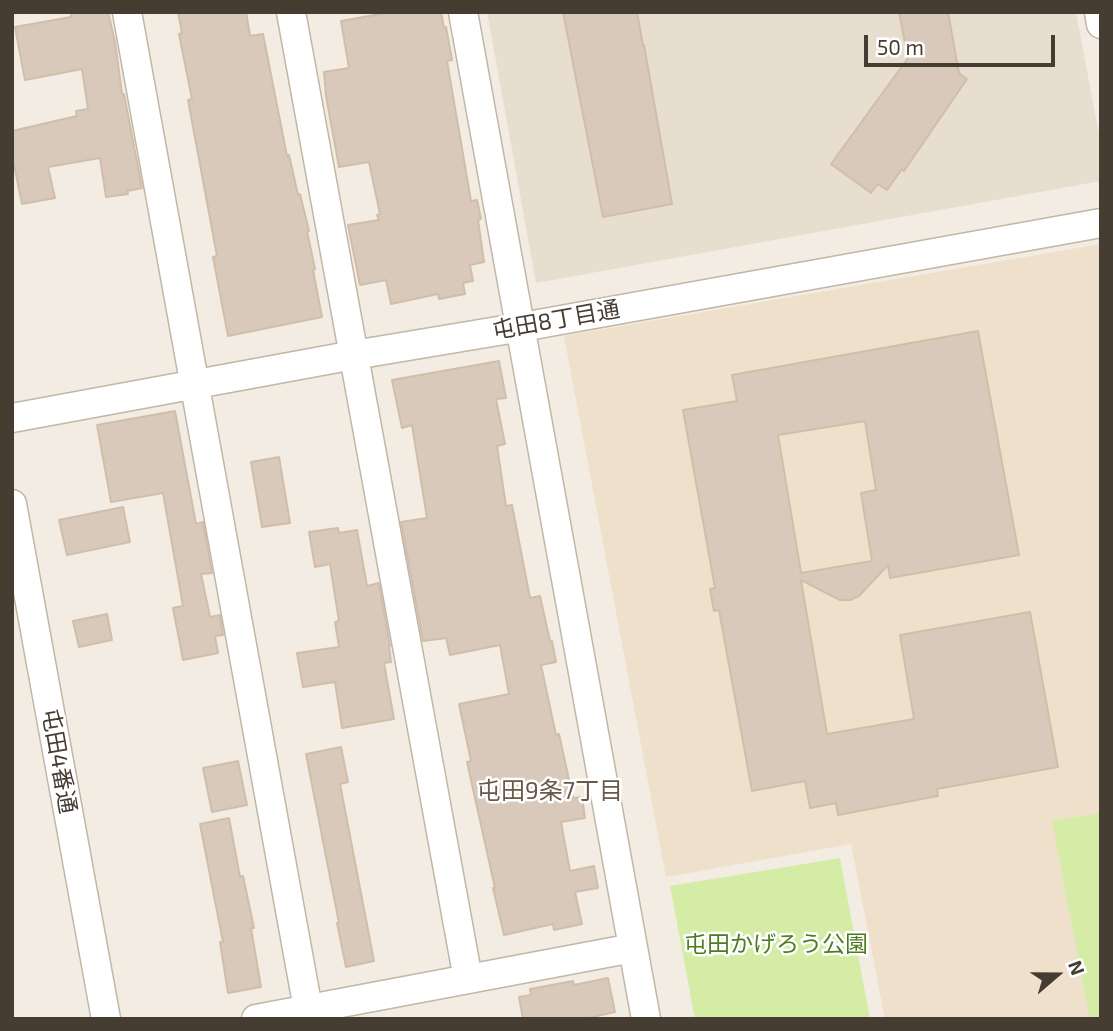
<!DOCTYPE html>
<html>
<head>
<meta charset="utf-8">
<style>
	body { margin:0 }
	#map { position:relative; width:1113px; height:1031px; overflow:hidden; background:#f3ece2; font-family:"Exo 2",sans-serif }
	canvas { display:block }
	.frame { position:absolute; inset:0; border:14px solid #453c32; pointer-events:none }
	.north { position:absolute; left:1022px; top:940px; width:70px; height:70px; -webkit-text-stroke:5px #fff; paint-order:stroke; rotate:70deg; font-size:19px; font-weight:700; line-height:28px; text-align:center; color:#453c32 }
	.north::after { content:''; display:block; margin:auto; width:24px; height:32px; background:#453c32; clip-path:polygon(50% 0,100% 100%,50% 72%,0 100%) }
	.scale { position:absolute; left:864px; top:35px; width:191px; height:32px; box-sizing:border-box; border:4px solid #453c32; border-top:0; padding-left:9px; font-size:21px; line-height:24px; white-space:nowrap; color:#453c32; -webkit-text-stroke:5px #fff; paint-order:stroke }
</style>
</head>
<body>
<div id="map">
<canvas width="1113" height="1031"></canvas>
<div class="frame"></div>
<div class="north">N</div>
<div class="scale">50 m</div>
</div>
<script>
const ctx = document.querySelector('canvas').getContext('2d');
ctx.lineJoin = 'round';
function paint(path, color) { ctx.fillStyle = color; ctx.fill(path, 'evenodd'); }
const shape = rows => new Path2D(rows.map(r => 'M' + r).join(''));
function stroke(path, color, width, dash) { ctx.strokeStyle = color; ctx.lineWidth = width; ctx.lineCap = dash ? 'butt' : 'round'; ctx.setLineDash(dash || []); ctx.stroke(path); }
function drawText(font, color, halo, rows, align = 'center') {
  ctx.font = font + ' "Exo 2","Noto Sans JP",sans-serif'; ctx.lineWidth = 5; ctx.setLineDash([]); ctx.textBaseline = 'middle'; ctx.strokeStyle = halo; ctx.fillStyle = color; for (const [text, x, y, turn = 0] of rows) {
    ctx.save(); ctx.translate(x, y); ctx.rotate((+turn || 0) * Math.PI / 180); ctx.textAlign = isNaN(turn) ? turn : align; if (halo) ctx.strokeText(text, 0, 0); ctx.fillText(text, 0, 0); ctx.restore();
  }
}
const residential = shape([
	[487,12,1076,12,1101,145,1101,181,536,283]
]);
const education = shape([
	[1101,244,1101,1019,885,1019,851,844,666,877,564,336]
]);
const green = shape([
	[1101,813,1101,1019,1090,1019,1052,821],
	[840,858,870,1019,695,1019,670,886]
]);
const building = shape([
	[71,12,108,12,115,42,122,94,124,94,142,188,127,191,128,194,106,197,100,158,48,167,55,198,22,204,12,155,12,131,77,116,76,111,88,109,82,69,25,80,15,27,71,17,71,12],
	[178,12,246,12,250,36,263,34,287,156,289,155,298,195,300,194,309,231,307,231,315,269,313,270,322,317,228,336,213,257,217,256,188,100,192,99,179,34,182,33,178,12],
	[391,12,441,12,444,28,446,27,452,60,447,61,471,201,477,200,481,219,478,220,484,262,470,265,473,281,463,283,465,294,439,299,438,294,391,304,386,280,360,285,348,225,379,220,377,215,380,214,369,162,339,167,326,96,324,72,349,68,341,21,391,12],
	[563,12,637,12,643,46,644,45,672,204,603,217,563,12],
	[899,12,948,12,959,73,967,79,904,171,902,169,887,190,878,184,871,193,831,164,908,58,899,12],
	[978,331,1019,555,890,578,888,565,859,596,850,600,840,600,801,580,827,734,914,719,900,635,1030,612,1058,767,937,789,938,796,838,815,836,803,810,808,805,781,752,791,719,610,714,611,710,589,715,588,683,410,737,401,732,375,978,331],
	[865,421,876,490,861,493,872,561,801,573,778,435,865,421],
	[499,361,506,398,496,399,505,444,497,446,506,506,512,505,530,598,540,596,550,641,552,641,556,662,541,665,556,735,559,734,573,798,582,797,585,818,561,822,570,871,594,866,598,888,575,892,582,924,554,930,553,924,504,935,493,888,495,888,467,762,471,761,459,704,509,694,500,645,450,655,446,638,423,641,401,522,427,518,412,425,402,428,392,380,499,361],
	[175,411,196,524,203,522,212,573,201,574,210,617,220,615,223,635,215,636,218,653,183,660,173,608,183,606,163,493,111,502,97,425,175,411],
	[279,457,290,523,262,527,251,462,279,457],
	[123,507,130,542,67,555,59,520,123,507],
	[338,528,339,533,357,530,367,586,379,583,390,646,389,646,391,662,384,663,394,719,342,728,335,682,303,687,297,653,339,647,335,622,339,621,330,564,315,567,309,532,338,528],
	[107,614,112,640,79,647,73,621,107,614],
	[341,747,348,782,340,784,374,961,346,967,337,923,339,923,306,754,341,747],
	[238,761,247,805,212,812,203,768,238,761],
	[229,818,240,877,243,876,254,928,251,928,261,987,228,993,220,942,223,942,200,824,229,818],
	[608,978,615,1012,584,1019,523,1019,519,997,531,995,530,989,573,981,574,985,608,978]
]);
const minor = shape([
	[127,12,308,1009],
	[291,12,468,979],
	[463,12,646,1019],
	[1099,12,1101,24],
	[12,418,354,355,522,327,1101,223],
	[12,504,106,1019],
	[256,1019,633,948]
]);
const streetNames = [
	["屯田8丁目通",556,320,-10],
	["屯田4番通",59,761,80]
];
const parkNames = [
	["屯田かげろう公園",776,944]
];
const neighbourhoodNames = [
	["屯田9条7丁目",550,791]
];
paint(residential, '#e8ded0');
paint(education, '#eee0ca');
paint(green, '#d4eca6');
paint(building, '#d9c9ba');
stroke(building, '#d1bea9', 2);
stroke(minor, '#c2b6a7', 31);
stroke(minor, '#fff', 28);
drawText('23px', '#453c32', '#fff', streetNames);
drawText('23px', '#4c7c20', '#fff', parkNames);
drawText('24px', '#695948', '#fff', neighbourhoodNames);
</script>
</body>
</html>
